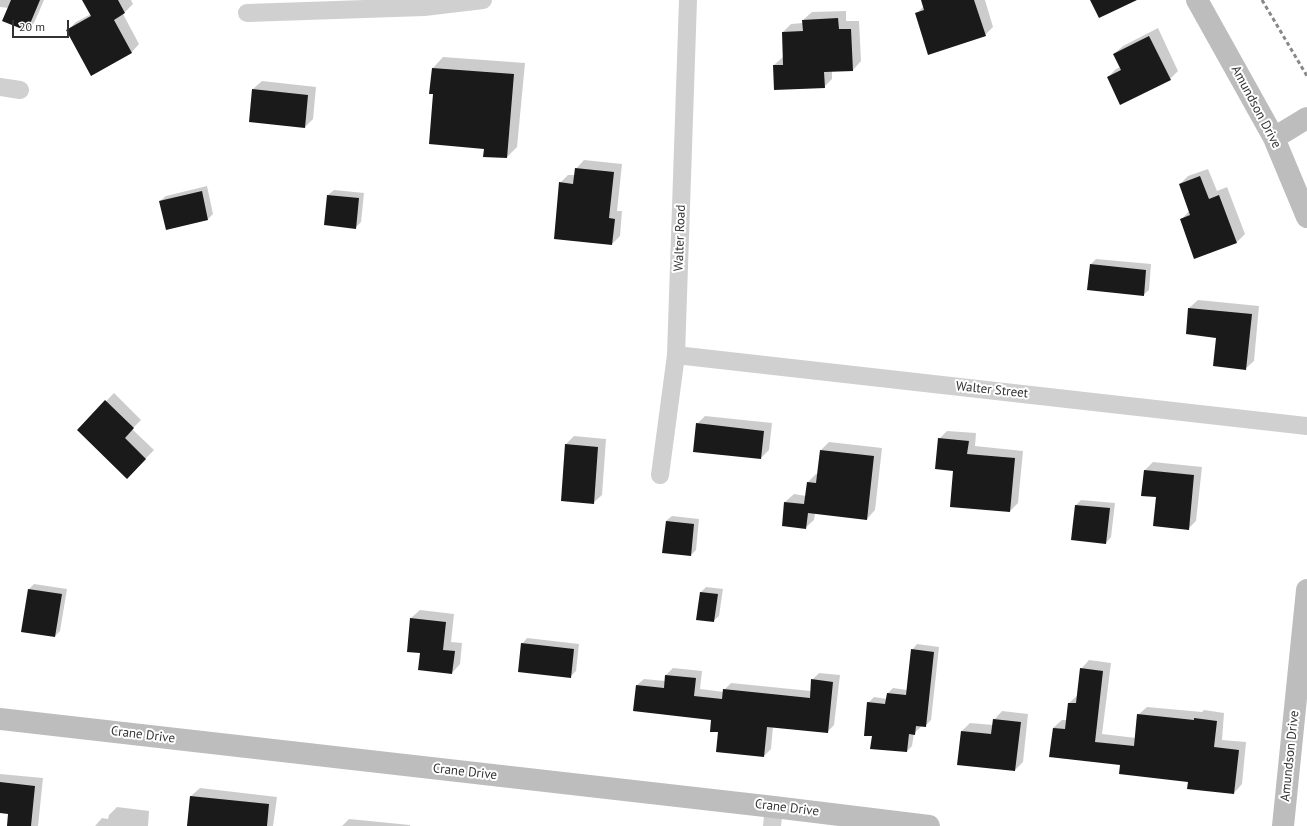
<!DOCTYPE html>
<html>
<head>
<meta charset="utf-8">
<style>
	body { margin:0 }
	#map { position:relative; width:1307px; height:826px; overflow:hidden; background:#fff; font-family:"PT Sans",sans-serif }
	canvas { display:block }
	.scale { position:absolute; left:12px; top:20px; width:57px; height:18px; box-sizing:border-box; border:2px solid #333; border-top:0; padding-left:5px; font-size:12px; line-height:14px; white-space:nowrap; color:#333; -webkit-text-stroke:3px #fff; paint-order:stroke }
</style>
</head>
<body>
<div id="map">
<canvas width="1307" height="826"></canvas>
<div class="scale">20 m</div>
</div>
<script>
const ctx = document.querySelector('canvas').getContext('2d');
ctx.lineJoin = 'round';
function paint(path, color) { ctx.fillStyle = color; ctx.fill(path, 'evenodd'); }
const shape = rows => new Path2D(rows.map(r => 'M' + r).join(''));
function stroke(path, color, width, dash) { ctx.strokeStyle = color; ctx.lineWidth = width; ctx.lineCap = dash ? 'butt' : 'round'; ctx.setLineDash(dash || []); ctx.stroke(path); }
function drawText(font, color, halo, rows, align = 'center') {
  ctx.font = font + ' "PT Sans",sans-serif'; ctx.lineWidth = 4; ctx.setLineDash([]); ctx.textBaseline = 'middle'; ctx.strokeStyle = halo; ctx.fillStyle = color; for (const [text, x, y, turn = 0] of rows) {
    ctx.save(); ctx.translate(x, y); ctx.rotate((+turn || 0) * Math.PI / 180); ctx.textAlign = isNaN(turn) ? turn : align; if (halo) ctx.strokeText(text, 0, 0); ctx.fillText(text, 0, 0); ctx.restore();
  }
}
const shadow = shape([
	[0,0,44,0,34,23,27,30,9,8,0,7],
	[87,0,131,0,133,4,123,14,139,44,131,53,68,30,76,22,91,14],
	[922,0,985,0,993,27,985,35,916,14,924,6],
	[846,11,846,21,859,21,861,61,853,70,832,70,832,79,824,87,774,65,783,57,783,32,791,24,803,23,803,20,812,12],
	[1158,28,1178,71,1170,79,1108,77,1116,69,1121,67,1114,54,1123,46],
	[443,57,525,63,517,147,507,157,485,148,434,93,433,68],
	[262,81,316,87,313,119,305,127,253,89],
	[584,160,622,164,617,211,622,211,620,236,612,244,560,183,568,175,575,175,576,169],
	[1208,169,1217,191,1227,187,1245,234,1237,242,1181,220,1189,211,1180,184,1188,176],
	[207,186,213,214,208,219,160,201,166,196],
	[334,190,364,193,361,222,355,228,328,195],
	[1096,259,1151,264,1149,290,1143,295,1091,264],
	[1198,300,1259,306,1254,361,1245,369,1217,337,1187,333,1189,308],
	[114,393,141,420,132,429,154,450,127,478,78,430],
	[705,416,772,423,769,450,761,458,694,451,697,424],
	[947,431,976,433,975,446,1023,451,1018,503,1010,511,954,470,939,439],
	[574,436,606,439,602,495,593,503,566,444],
	[829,442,882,448,875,510,867,519,815,513,814,520,805,528,785,502,794,494,806,496,808,482,816,474,818,474,821,450],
	[1153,462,1202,467,1196,521,1188,529,1157,496,1142,495,1145,470],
	[1081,500,1115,503,1111,537,1106,543,1076,505],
	[672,516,699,519,696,550,691,555,666,521],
	[34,584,67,589,60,631,55,636,29,589],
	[706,587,723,589,719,616,713,621,701,592],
	[420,610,454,614,451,642,462,643,460,664,452,673,421,652,411,618],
	[527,638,579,644,576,671,570,677,522,644],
	[917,644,939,647,931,720,925,726,921,725,920,728,914,733,912,746,907,751,871,748,873,736,868,703,874,697,887,699,888,693,893,688,907,690,912,650],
	[1089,660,1111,663,1102,734,1136,738,1138,715,1147,707,1202,712,1204,710,1224,713,1222,740,1246,742,1242,784,1234,793,1121,764,1050,756,1053,728,1062,720,1067,720,1069,703,1078,695,1081,669],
	[673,668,702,671,700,689,724,692,724,690,731,683,811,691,812,680,819,673,840,675,834,725,827,732,773,726,771,749,764,756,719,732,712,719,637,685,644,679,665,681,666,675],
	[1002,711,1028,714,1023,762,1015,770,962,731,970,723,993,725,994,720],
	[0,774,43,778,38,826,8,826,9,813,0,812],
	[200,788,277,797,273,826,188,826,191,796],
	[117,807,149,811,148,826,95,826,102,818,108,819,109,815],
	[349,819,410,825,410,826,342,826]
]);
const building = shape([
	[11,0,40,0,27,31,2,21],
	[82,0,118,0,125,13,114,20,132,53,91,76,66,30,91,16],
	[921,0,974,0,986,36,928,55,915,13,924,10],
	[1090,0,1137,0,1099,18],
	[838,18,839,29,851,29,853,71,824,72,825,88,774,90,773,65,783,65,782,32,803,31,802,20],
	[1149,36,1171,80,1120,105,1107,77,1121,70,1113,54],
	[432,68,514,74,507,158,483,157,484,149,429,144,433,94,429,94],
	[252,89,308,95,305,128,249,122],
	[575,168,614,172,609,218,615,219,612,245,554,239,559,182,573,184],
	[1200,176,1209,199,1219,195,1237,243,1194,259,1180,219,1190,215,1179,184],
	[202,191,208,220,166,230,159,201],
	[327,195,359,198,356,229,324,225],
	[1090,264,1146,270,1144,296,1087,290],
	[1188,308,1252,314,1246,370,1213,366,1216,338,1186,334],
	[105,400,134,428,125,438,146,459,127,479,77,430],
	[696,423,764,431,761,459,693,452],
	[938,438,969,441,967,454,1015,458,1010,512,950,507,953,471,935,469],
	[565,444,598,447,594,504,561,501],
	[820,450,874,456,867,520,808,513,806,529,782,526,784,502,804,504,807,482,816,483],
	[1144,470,1194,475,1189,530,1153,526,1156,497,1141,496],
	[1075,505,1110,508,1106,544,1071,540],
	[666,521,694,524,691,556,662,553],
	[28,589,62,594,55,637,21,632],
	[700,592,718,594,714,622,696,620],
	[410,618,446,622,443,650,455,651,452,674,418,670,420,653,407,652],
	[521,643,574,649,571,678,518,672],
	[911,649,934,652,926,727,916,726,915,735,909,734,907,752,870,749,872,736,864,736,867,702,885,704,887,693,906,695],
	[1080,668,1103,671,1095,742,1134,746,1137,714,1194,720,1194,718,1217,721,1214,747,1239,750,1234,794,1187,789,1188,782,1119,774,1120,765,1049,757,1053,728,1065,729,1068,703,1076,703],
	[665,675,696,678,694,696,722,699,723,689,810,698,811,679,833,682,828,733,767,727,764,757,716,752,718,732,710,732,711,720,633,711,636,685,664,688],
	[993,719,1021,722,1015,771,957,765,961,731,991,734],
	[0,782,35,786,31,826,7,826,8,814,0,813],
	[190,796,269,804,267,826,187,826]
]);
const street = shape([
	[247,13,424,7,483,0],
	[0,87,20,90],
	[676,355,1307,426],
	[660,475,676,355,688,0],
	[772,826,774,807]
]);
const secondary = shape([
	[1197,0,1274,138,1307,217],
	[1274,138,1307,118],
	[0,719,774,807,929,826],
	[1283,826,1307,590]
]);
const rail = shape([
	[1262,0,1307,76]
]);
const streetNames = [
	["Amundson Drive",1256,107,62],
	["Walter Road",680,238,-88],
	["Walter Street",992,390,6],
	["Crane Drive",143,735,7],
	["Amundson Drive",1290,756,-84],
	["Crane Drive",465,772,6],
	["Crane Drive",787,808,7]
];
paint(shadow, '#0003');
paint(building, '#1a1a1a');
stroke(street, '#d0d0d0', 18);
stroke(secondary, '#bdbdbd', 22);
stroke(rail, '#888', 3, [4, 3]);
drawText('13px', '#333', '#fff', streetNames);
</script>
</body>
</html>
